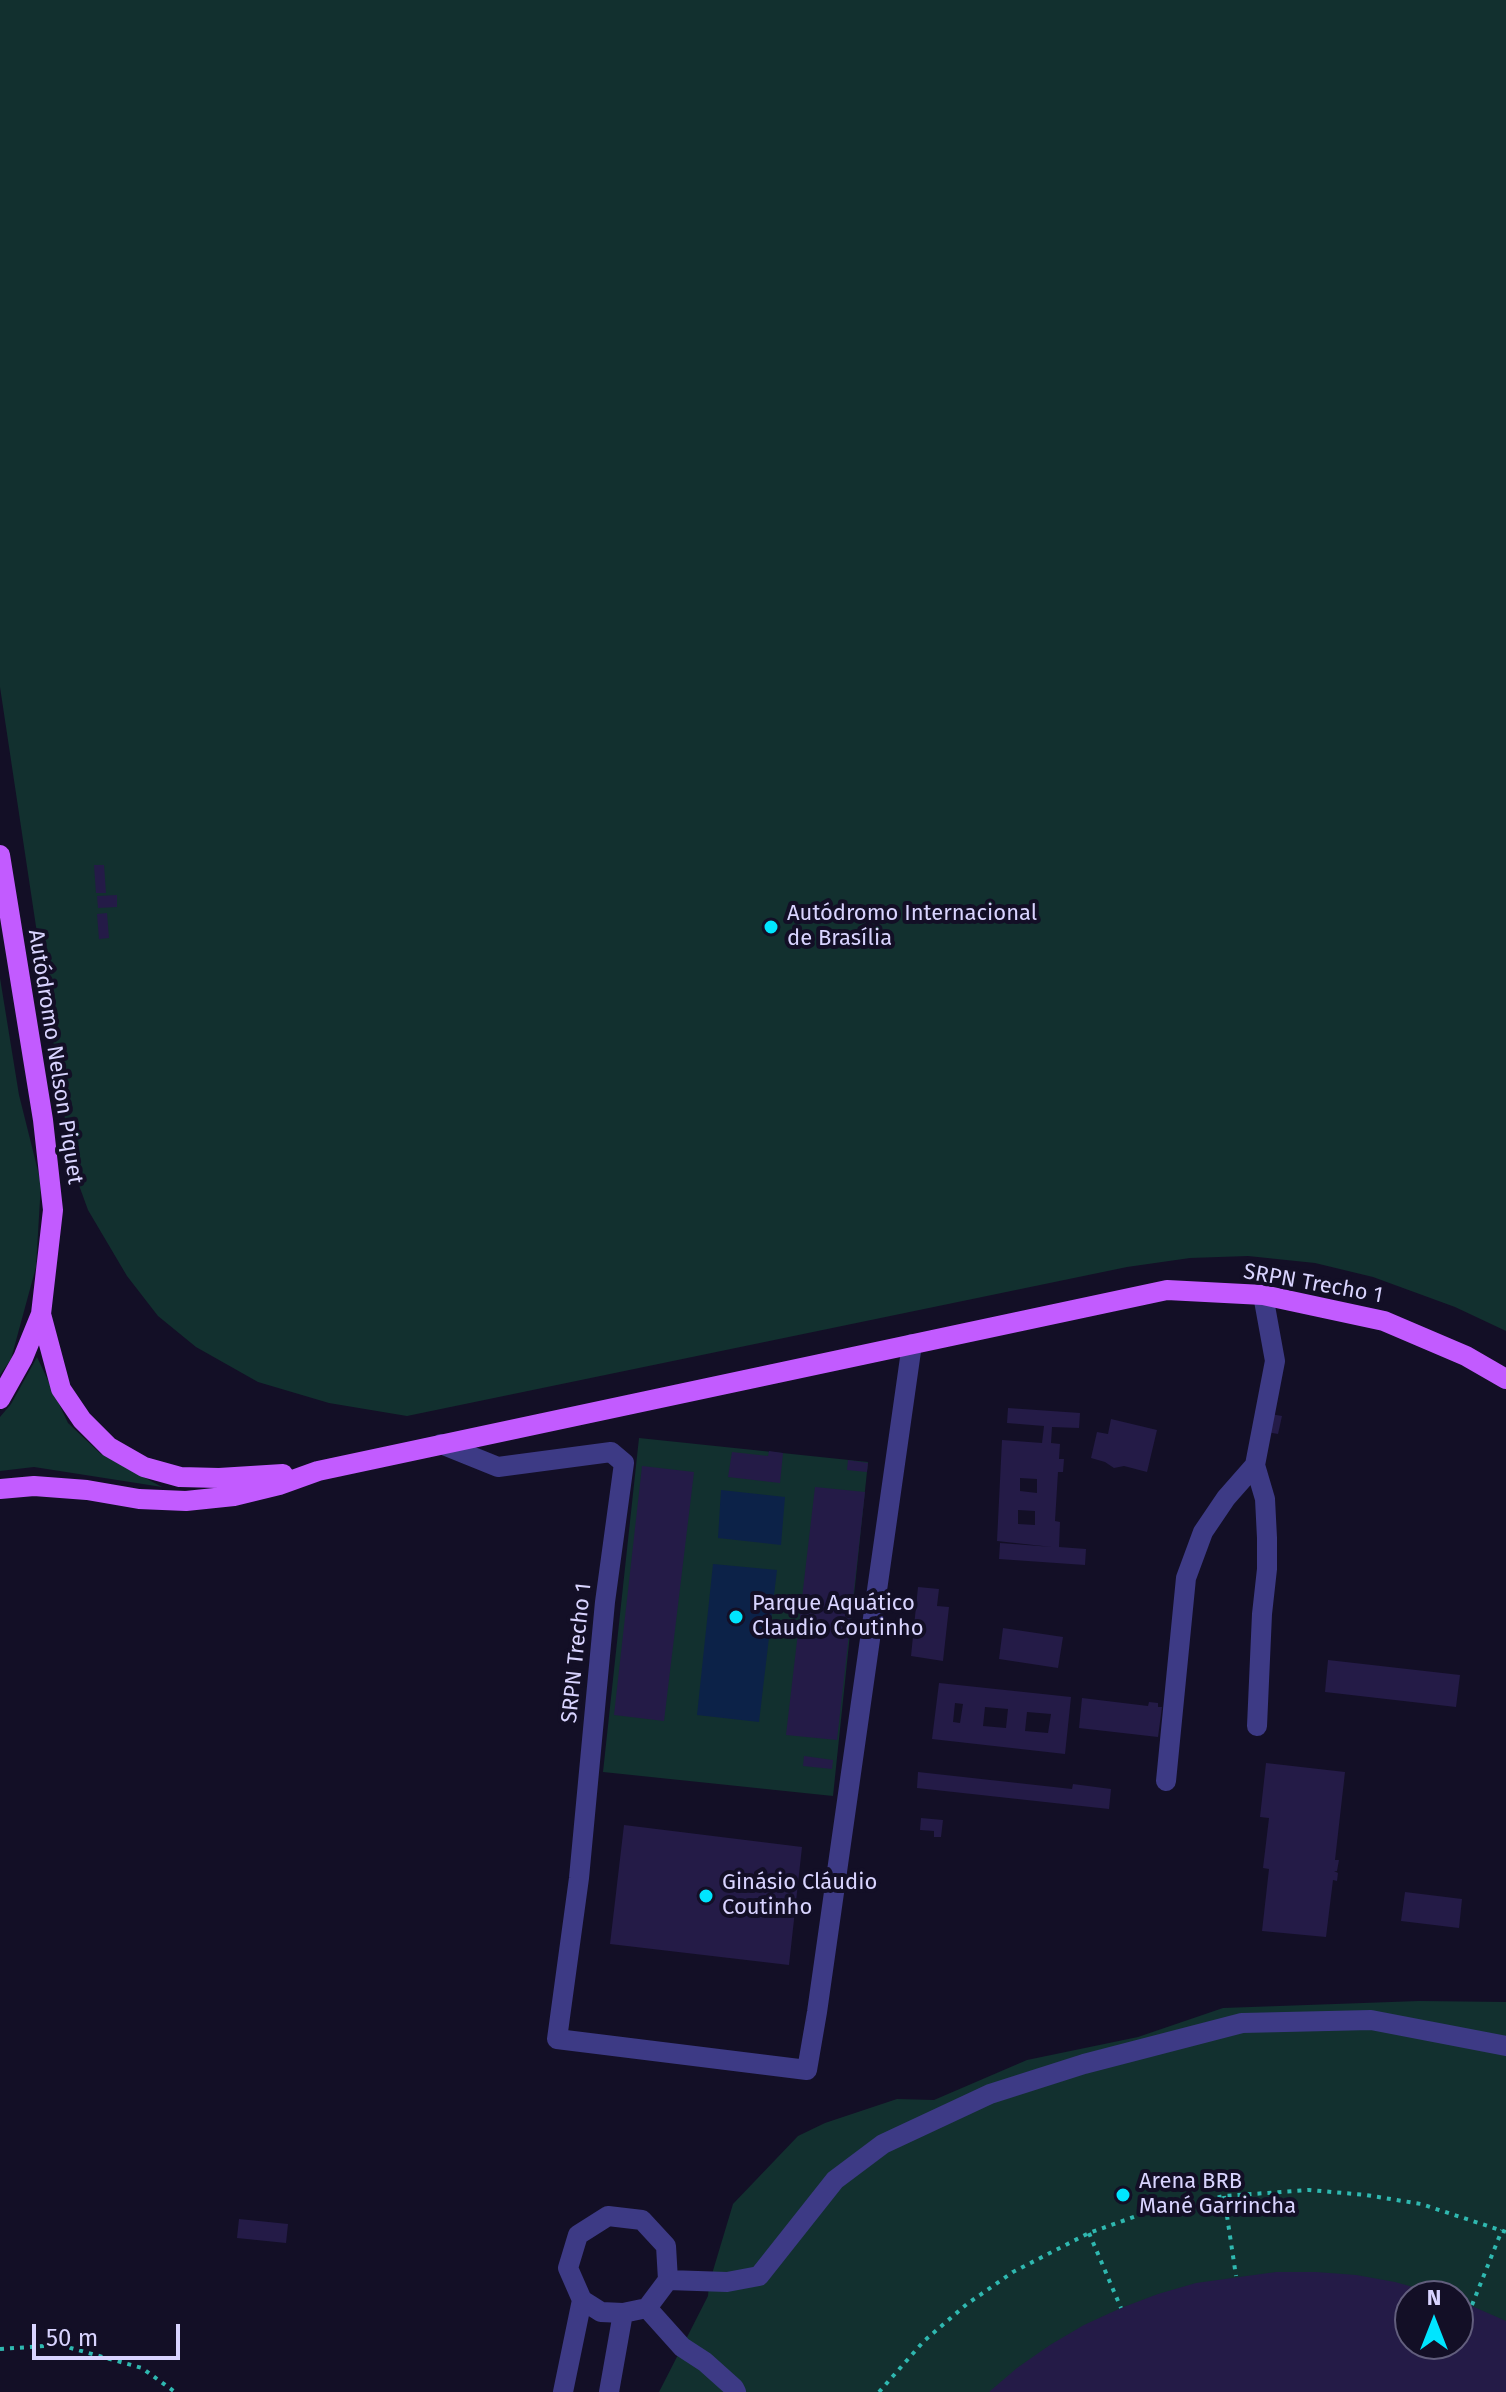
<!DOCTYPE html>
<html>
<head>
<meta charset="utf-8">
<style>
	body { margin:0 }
	#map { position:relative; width:1506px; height:2392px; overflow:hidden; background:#130f26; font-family:"Fira Sans",sans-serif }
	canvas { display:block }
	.north { position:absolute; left:1394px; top:2280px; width:80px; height:80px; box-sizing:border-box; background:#130f26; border:2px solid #625e7d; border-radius:50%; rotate:0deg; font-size:22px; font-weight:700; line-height:32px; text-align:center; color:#d9d4ff }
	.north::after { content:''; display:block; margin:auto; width:28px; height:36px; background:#00e5ff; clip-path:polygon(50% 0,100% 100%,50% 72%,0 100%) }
	.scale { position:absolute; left:32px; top:2324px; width:148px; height:36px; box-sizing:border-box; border:4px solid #d9d4ff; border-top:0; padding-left:10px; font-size:24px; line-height:28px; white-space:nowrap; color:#d9d4ff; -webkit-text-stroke:6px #130f26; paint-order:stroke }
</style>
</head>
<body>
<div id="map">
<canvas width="1506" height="2392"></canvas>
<div class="north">N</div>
<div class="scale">50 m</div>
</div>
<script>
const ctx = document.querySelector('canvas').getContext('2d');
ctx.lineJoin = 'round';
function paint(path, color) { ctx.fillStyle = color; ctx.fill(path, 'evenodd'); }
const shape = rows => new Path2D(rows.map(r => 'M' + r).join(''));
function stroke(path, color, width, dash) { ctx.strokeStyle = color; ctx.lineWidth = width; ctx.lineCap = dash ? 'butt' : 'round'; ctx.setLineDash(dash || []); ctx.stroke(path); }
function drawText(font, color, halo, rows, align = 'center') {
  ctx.font = font + ' "Fira Sans",sans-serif'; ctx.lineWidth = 8; ctx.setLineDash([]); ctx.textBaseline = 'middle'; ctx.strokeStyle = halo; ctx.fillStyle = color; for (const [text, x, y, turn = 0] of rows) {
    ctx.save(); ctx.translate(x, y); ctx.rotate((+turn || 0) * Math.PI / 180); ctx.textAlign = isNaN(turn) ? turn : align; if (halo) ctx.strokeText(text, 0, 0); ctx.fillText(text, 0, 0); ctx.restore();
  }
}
const green = shape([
	[0,0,1506,0,1506,1331,1455,1307,1373,1277,1315,1263,1248,1256,1190,1258,1127,1267,407,1416,329,1403,258,1382,196,1347,158,1316,127,1276,88,1210,72,1166,0,687],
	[0,978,19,1095,41,1183,36,1267,11,1359,0,1375],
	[37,1357,68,1423,101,1454,162,1487,34,1467,0,1471,0,1417,11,1404],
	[639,1438,868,1462,833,1796,603,1772],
	[1419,2001,1506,2002,1506,2392,659,2392,708,2296,709,2284,733,2204,798,2136,825,2123,897,2099,934,2100,1027,2060,1138,2037,1223,2008],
	[1410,2296,1458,2296,1458,2344,1410,2344]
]);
const water = shape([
	[721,1490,785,1497,781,1545,718,1538],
	[713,1564,777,1570,759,1722,697,1715]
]);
const building = shape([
	[94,865,104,865,106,893,96,893],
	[117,895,117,907,98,908,97,896],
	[107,913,109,938,99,939,97,914],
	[1008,1408,1080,1413,1079,1428,1052,1427,1051,1443,1060,1444,1059,1459,1064,1459,1063,1472,1058,1472,1055,1521,1060,1522,1059,1547,1086,1549,1085,1565,999,1559,1000,1543,1052,1547,997,1541,1002,1440,1042,1443,1044,1426,1007,1423],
	[1020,1478,1037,1479,1037,1493,1020,1491],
	[1018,1510,1035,1511,1035,1525,1018,1524],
	[1271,1414,1282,1416,1278,1434,1267,1432],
	[1111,1419,1157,1430,1147,1472,1124,1466,1114,1468,1105,1462,1091,1458,1097,1432,1108,1434],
	[769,1451,783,1453,780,1483,728,1477,732,1452,768,1456],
	[848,1460,868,1463,867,1472,847,1470],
	[642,1466,694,1472,664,1721,614,1715],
	[815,1487,865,1492,837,1740,786,1735],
	[918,1587,939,1589,937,1606,949,1607,943,1661,911,1656],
	[1003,1628,1063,1637,1058,1668,999,1659],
	[1328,1660,1460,1675,1456,1707,1325,1692],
	[939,1683,1071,1697,1065,1754,932,1739],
	[955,1703,963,1704,960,1723,953,1722],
	[985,1707,1008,1709,1006,1728,983,1726],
	[1027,1712,1051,1714,1048,1733,1025,1731],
	[1082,1698,1148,1706,1149,1702,1158,1703,1158,1707,1162,1707,1158,1737,1079,1728],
	[804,1756,833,1760,832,1769,803,1766],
	[1266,1763,1345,1772,1335,1860,1339,1860,1337,1871,1334,1871,1338,1873,1337,1881,1333,1880,1326,1937,1262,1931,1269,1869,1263,1868,1269,1818,1260,1817],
	[918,1772,1072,1789,1073,1784,1111,1789,1109,1809,917,1788],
	[921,1818,943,1820,941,1837,934,1837,934,1831,920,1830],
	[624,1825,802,1847,789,1965,610,1944],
	[1405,1892,1462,1899,1459,1928,1401,1921],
	[239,2219,288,2224,286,2243,237,2238],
	[1276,2272,1316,2272,1356,2275,1395,2282,1445,2296,1410,2296,1410,2344,1458,2344,1458,2300,1506,2321,1506,2392,989,2392,1017,2368,1050,2345,1084,2325,1121,2308,1158,2294,1196,2283]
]);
const path = shape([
	[1224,2196,1236,2276],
	[1089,2233,1121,2308],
	[1472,2305,1502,2230],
	[0,2349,60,2345,142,2368,175,2392],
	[879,2392,924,2341,967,2304,1013,2272,1089,2233,1142,2214,1224,2196,1309,2190,1366,2195,1421,2204,1506,2232]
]);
const minor = shape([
	[441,1444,498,1467,611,1452,624,1463,605,1602,579,1878,557,2039,807,2070,817,2012,912,1344],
	[1255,1465,1265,1499,1267,1538,1267,1569,1262,1614,1257,1726],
	[1166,1781,1186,1578,1203,1532,1226,1498,1255,1465,1275,1361,1263,1295],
	[608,2216,642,2220,666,2246,668,2280,647,2308,623,2313,601,2312,582,2300,568,2268,578,2235,608,2216],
	[668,2280,727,2282,759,2276,835,2180,883,2144,990,2094,1084,2064,1242,2023,1371,2020,1506,2046],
	[647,2308,682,2347,705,2362,734,2388,736,2392],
	[563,2392,582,2300],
	[609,2392,623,2313]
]);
const major = shape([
	[0,855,43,1120,53,1210,41,1314,23,1358,0,1399],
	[41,1314,61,1389,82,1420,109,1447,144,1467,180,1477,219,1478,283,1474],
	[0,1489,34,1486,87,1490,139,1499,186,1501,234,1496,279,1485,318,1471,1167,1290,1263,1295,1384,1321,1466,1356,1506,1379]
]);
const markers = [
	[771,927,8,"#00e5ff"],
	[736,1617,8,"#00e5ff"],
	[706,1896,8,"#00e5ff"],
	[1123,2195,8,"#00e5ff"]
];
const poiNames = [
	["Autódromo Internacional",787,914],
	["de Brasília",787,939],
	["Parque Aquático",752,1604],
	["Claudio Coutinho",752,1629],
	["Ginásio Cláudio",722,1883],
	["Coutinho",722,1908],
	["Arena BRB",1139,2182],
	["Mané Garrincha",1139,2207]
];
const streetNames = [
	["Autódromo Nelson Piquet",55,1057,81],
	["SRPN Trecho 1",1313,1284,10],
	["SRPN Trecho 1",577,1653,-84]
];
paint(green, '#12302f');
paint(water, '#0c2248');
paint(building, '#241b47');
stroke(path, '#2fb8b0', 4, [4, 6]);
stroke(minor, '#3d3a85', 20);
stroke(major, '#c25bff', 20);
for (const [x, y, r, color] of markers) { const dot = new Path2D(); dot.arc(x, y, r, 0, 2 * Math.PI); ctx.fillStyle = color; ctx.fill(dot); stroke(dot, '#130f26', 3); }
drawText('22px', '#d9d4ff', '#130f26', poiNames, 'left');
drawText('22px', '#d9d4ff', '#130f26', streetNames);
</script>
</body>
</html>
